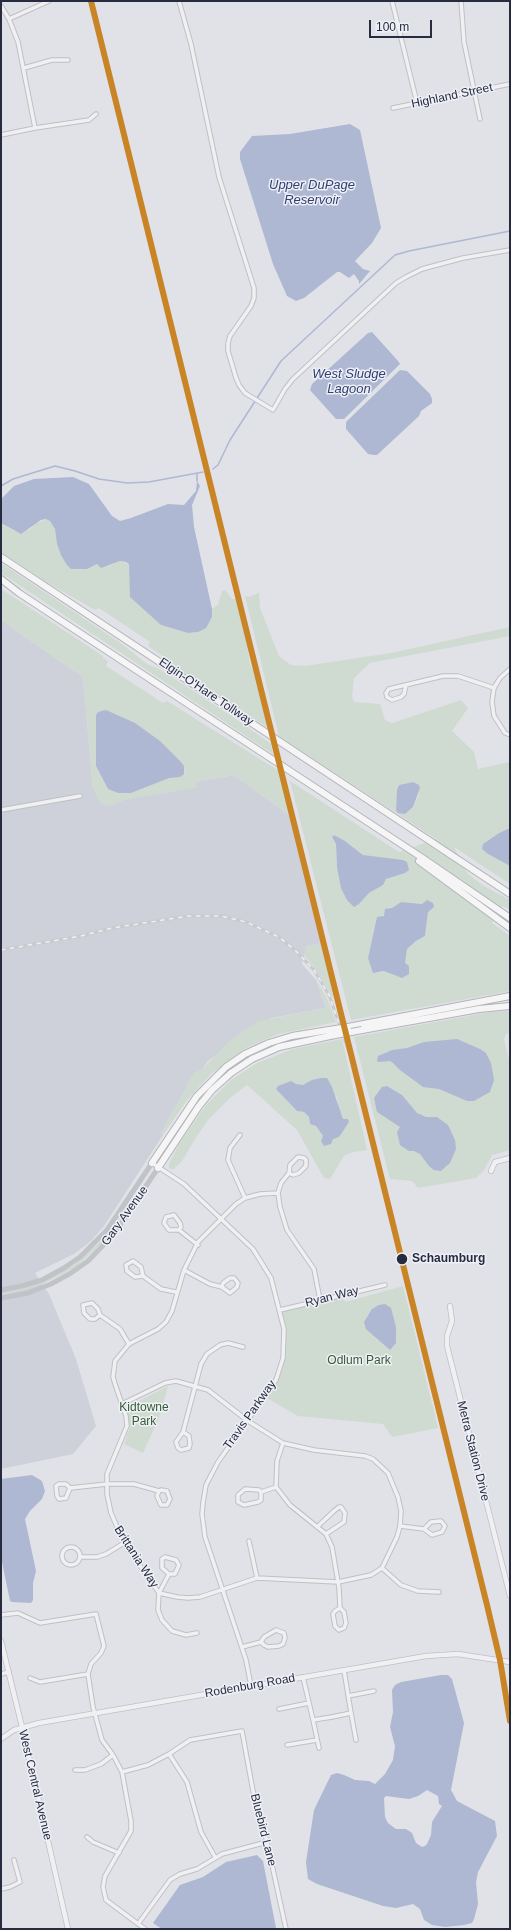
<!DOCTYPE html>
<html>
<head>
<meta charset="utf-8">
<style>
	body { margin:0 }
	#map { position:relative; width:511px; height:1930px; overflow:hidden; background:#e1e2e7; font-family:Arial,sans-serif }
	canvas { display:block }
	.frame { position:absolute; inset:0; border:2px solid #272b40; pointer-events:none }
	.scale { position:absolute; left:369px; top:20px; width:63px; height:18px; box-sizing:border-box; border:2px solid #272b40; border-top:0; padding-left:5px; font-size:12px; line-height:14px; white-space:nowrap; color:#272b40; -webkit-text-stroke:3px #eef0f6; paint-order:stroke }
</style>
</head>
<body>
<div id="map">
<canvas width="511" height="1930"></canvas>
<div class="frame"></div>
<div class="scale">100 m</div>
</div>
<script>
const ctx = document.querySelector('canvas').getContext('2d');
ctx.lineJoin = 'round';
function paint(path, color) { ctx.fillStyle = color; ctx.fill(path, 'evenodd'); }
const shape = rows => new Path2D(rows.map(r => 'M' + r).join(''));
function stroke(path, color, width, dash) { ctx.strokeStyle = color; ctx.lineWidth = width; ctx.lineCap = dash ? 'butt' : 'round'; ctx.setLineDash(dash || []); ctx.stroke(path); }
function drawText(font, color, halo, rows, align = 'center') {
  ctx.font = font + ' Arial,sans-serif'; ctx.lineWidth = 3; ctx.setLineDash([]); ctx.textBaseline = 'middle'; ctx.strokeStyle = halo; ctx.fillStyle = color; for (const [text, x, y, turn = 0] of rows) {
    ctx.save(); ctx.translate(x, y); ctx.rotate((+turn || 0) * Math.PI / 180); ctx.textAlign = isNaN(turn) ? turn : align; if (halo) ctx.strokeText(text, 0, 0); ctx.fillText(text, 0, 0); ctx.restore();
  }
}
const built = shape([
	[1,620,83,677,93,789,109,806,123,800,196,787,195,782,234,775,290,816,321,943,307,946,302,964,316,980,326,1008,271,1018,208,1061,202,1070,194,1073,161,1133,163,1135,104,1226,91,1241,74,1254,35,1273,49,1294,76,1359,96,1426,73,1454,1,1469]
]);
const green = shape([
	[47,519,50,521,55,529,57,544,80,570,97,564,108,566,120,561,129,564,129,569,161,625,188,633,198,632,212,617,212,609,218,605,222,591,225,590,232,599,236,599,247,645,250,665,253,670,268,728,170,663,171,662,148,646,150,642,99,608,95,610,48,583,1,552,1,523,14,531,29,530,35,524],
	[1,563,122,644,147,664,161,670,233,717,271,744,273,754,1,573],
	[1,589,103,656,103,658,108,661,106,666,163,703,167,701,279,771,290,816,234,775,196,782,197,788,123,800,109,806,101,804,93,789,83,677,1,620],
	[96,716,181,762,185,771,131,793,108,789,96,766],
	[259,593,260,608,279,656,291,665,305,666,391,653,510,627,510,636,370,663,354,678,352,696,354,702,380,704,385,720,392,723,461,700,468,708,452,731,474,752,478,769,509,762,510,828,499,833,483,844,488,854,510,866,510,884,454,847,468,874,484,886,510,900,510,910,503,906,492,923,510,936,510,991,351,1020,290,781,399,852,436,839,279,736,245,596,249,597],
	[414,782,419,794,413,807,405,814,396,805,399,785],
	[334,835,345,841,363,855,385,859,405,873,386,879,382,885,369,893,359,904,337,867,336,844,332,837],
	[401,902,422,904,428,912,425,936,416,941,407,949,405,963,395,976,391,972,384,971,378,973,368,958,377,918,384,916,392,908],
	[321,943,334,999,314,967,304,955,307,946],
	[316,980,326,996,336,1022,278,1034,246,1048,211,1074,187,1100,163,1135,161,1133,194,1073,202,1070,229,1041,258,1021,326,1008],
	[510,1011,510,1033,506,1034,504,1039,510,1064,510,1150,492,1155,484,1170,476,1178,418,1188,412,1181,390,1179,354,1037,490,1012],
	[314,1035,276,1046,244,1061,228,1072,191,1113,206,1090,225,1071,242,1059,270,1045],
	[342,1039,367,1150,353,1152,344,1156,330,1179,324,1178,297,1130,247,1085,230,1098,208,1120,197,1136,182,1161,173,1170,169,1168,169,1164,179,1144,206,1105,231,1080,257,1063,293,1049],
	[296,1084,337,1097,338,1107,343,1119,333,1139,323,1136,316,1126,310,1124,309,1117,304,1112,297,1111,281,1093],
	[128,1206,105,1240,76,1267,43,1284,1,1296,1,1294,42,1282,74,1265,105,1237],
	[403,1286,438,1428,392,1437,383,1424,298,1416,265,1397,276,1380,285,1347,280,1310,342,1295,344,1301,349,1301],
	[168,1386,159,1418,143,1453,124,1444,130,1427,126,1410,129,1406]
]);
const water = shape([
	[350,124,360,130,381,228,372,243,355,261,363,269,370,271,359,284,359,281,354,274,349,278,340,272,337,272,304,298,296,301,287,296,273,264,240,159,240,152,252,136,290,134],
	[372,332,398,361,400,364,344,419,336,419,310,390,312,384,368,333],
	[400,370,407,371,430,394,432,399,432,403,421,411,419,416,377,455,374,455,368,454,346,429,346,422],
	[73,477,89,484,112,516,120,521,131,518,168,504,184,505,196,491,197,481,200,486,192,505,194,527,212,609,212,617,206,628,198,632,188,633,161,625,130,597,129,564,126,562,120,561,101,568,97,564,87,569,71,569,67,565,61,555,57,544,55,529,50,521,46,519,41,520,21,534,1,523,1,499,14,486,34,479],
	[106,710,135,723,160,741,181,762,184,766,184,774,180,777,169,778,131,793,118,793,108,789,96,766,96,716,97,713,101,711],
	[413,782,419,785,420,788,413,807,405,814,398,813,396,810,397,790,399,785],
	[510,828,510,866,488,854,482,849,483,844,499,833],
	[334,835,345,841,363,855,403,860,407,862,409,870,405,873,386,879,383,885,369,893,359,904,354,907,347,900,341,888,337,867,336,844,332,837],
	[427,900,433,903,434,907,428,912,425,936,416,941,407,949,405,963,409,966,409,974,402,978,384,971,373,973,368,958,377,917,384,916,385,909,392,908,401,902,422,904],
	[457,1039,480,1049,486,1053,491,1063,494,1080,490,1092,474,1101,467,1101,439,1089,423,1087,400,1070,393,1063,390,1061,378,1062,377,1061,378,1056,392,1050,407,1048,424,1042],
	[321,1078,327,1078,332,1087,343,1119,348,1119,349,1122,339,1137,333,1139,331,1144,324,1146,321,1141,323,1136,316,1126,310,1124,309,1117,304,1112,297,1111,276,1089,278,1086,291,1081,296,1084,303,1085,312,1080],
	[387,1086,402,1095,417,1113,426,1117,437,1117,448,1125,455,1140,456,1149,450,1163,444,1168,441,1171,434,1170,429,1166,420,1154,414,1151,409,1151,400,1145,397,1132,400,1127,377,1112,374,1098,382,1087],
	[385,1304,391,1308,396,1327,396,1343,390,1350,366,1329,364,1322,372,1309,379,1305],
	[32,1475,42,1481,45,1491,42,1499,30,1511,25,1519,36,1571,33,1583,33,1600,31,1603,12,1602,10,1601,1,1557,1,1479],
	[441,1675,448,1675,452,1679,464,1723,451,1790,457,1801,495,1821,497,1836,478,1872,476,1882,478,1904,474,1919,472,1923,464,1925,445,1927,432,1925,424,1920,420,1909,413,1904,396,1908,383,1906,317,1884,308,1879,306,1862,314,1810,331,1775,337,1773,344,1775,355,1780,369,1781,375,1784,385,1774,393,1760,395,1746,390,1727,393,1712,392,1690,395,1685,401,1682],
	[427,1790,438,1796,439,1804,442,1806,432,1822,431,1835,427,1844,425,1846,422,1847,416,1843,412,1833,406,1829,396,1829,388,1823,385,1817,384,1798,386,1796,409,1799,418,1796],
	[257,1855,263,1861,276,1928,162,1929,153,1923,180,1885,203,1877,226,1862]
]);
const stream = shape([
	[213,469,218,465,230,440,281,361,395,255,409,251,510,231],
	[197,474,197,481],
	[1,486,13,479,55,466,75,471,99,479,127,483,149,482,203,472]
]);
const minor = shape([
	[179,1,191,44,219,177,254,288,254,298,251,306,230,336,228,343,228,351,236,378,239,385,245,393,273,410,285,389,293,379,396,283,406,277,422,269,463,258,510,250],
	[392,1,417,103],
	[461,1,464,42,480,119],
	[1,6,9,19,18,42,35,128],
	[9,19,49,1],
	[24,68,52,60,68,60],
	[393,108,510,84],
	[1,135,35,128,89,120,96,114],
	[510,669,500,678,494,688,492,702,494,716,505,733,510,735],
	[406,685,404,694,401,697,392,700,387,697,386,693,389,689,443,676,458,676,494,688],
	[1,810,80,796],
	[240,1135,230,1148,228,1160,245,1198],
	[152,1163,184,1184,253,1249,271,1278,284,1329,283,1358,276,1380,218,1462,206,1485,203,1503,202,1514,205,1537,246,1660,251,1686],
	[289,1173,290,1165,298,1157,304,1158,306,1160,306,1166,299,1173,293,1175,289,1173,281,1183,278,1193,280,1207,287,1230,314,1269,320,1300],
	[179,1230,181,1227,180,1223,174,1215,166,1217,164,1223,169,1230,179,1230,198,1245],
	[184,1270,210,1284,222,1287,230,1293,237,1287,238,1283,234,1278,230,1278,223,1283,222,1287],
	[143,1276,141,1267,133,1261,126,1265,127,1271,135,1277,143,1276,161,1289,176,1292],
	[280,1310,385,1285],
	[100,1315,98,1309,92,1303,83,1305,84,1313,90,1319,95,1319,100,1315,120,1329,129,1344],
	[122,1404,165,1383,176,1381,208,1390,248,1421,283,1443,314,1450,365,1456,373,1459,388,1473,398,1497,401,1511,400,1526,397,1537,382,1568,371,1575,338,1582,257,1578,200,1597,188,1598,177,1597,159,1593,124,1543,111,1513,107,1494,107,1474,127,1426,126,1416,115,1384,113,1377,115,1361,129,1344,158,1329,166,1322,172,1311,184,1270,198,1242,236,1204,245,1198,260,1194,278,1193],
	[183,1432,176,1442,178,1448,181,1450,189,1448,190,1444,189,1436,183,1432,201,1364,207,1354,220,1345,228,1343,243,1347],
	[283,1443,277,1461,276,1487,290,1505,326,1534,332,1547,339,1588,340,1608,344,1612,346,1623,344,1628,339,1630,335,1626,333,1614,335,1611,340,1608],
	[70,1488,66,1498,59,1499,57,1496,56,1486,59,1484,66,1484,70,1488,107,1484,134,1484,159,1491,161,1490,167,1491,170,1499,167,1505,161,1505,157,1496,159,1491],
	[261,1492,261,1500,258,1502,244,1505,238,1502,238,1495,245,1489,259,1490,261,1492,276,1487],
	[400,1526,424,1529,431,1522,441,1521,445,1526,442,1532,432,1535,424,1529],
	[317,1527,334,1511,339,1507,341,1507,345,1513,344,1522,326,1534],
	[249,1541,257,1578],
	'62 1556a9 9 0 1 1 18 0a9 9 0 1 1-18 0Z',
	[81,1557,97,1557,106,1554,124,1543],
	[382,1568,401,1585,418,1591,439,1592],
	[169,1574,162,1568,162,1559,165,1557,176,1560,179,1565,175,1574,169,1574,159,1593,158,1610,162,1620,172,1631,186,1635,197,1633],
	[1,1615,18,1613,40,1623,96,1614,104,1646,101,1653,91,1664,88,1674,93,1707,102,1740,113,1755,122,1772,131,1821,131,1831,105,1876,103,1887,106,1900,145,1929],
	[242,1647,261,1642,264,1637,276,1630,284,1633,285,1638,283,1644,279,1646,268,1647,264,1645,261,1642],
	[1,1674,9,1672],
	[303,1677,313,1720,332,1717,351,1713,344,1670],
	[30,1678,40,1682,88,1674],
	[348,1696,374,1691],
	[279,1709,309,1703],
	[351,1713,356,1740],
	[313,1720,319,1748],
	[287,1745,317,1740],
	[169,1754,187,1782,201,1832,215,1857],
	[75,1770,85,1770,101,1764,113,1755],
	[122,1772,148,1765,169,1754,190,1740,242,1731,253,1791,267,1842,286,1929],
	[87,1837,93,1842,119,1853],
	[1,1889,10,1887,20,1882,14,1860],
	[138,1924,170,1880,180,1874,197,1869,222,1854,267,1842]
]);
const tertiary = shape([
	[491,1171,495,1162,510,1158],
	[450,1306,452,1321,447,1336,447,1346,510,1596],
	[1,1641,24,1735,68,1929],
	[1,1739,14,1730,39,1723,426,1656,458,1654,510,1662]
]);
const secondary = shape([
	[1,1290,22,1286,42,1280,64,1268,80,1257,107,1230,152,1163],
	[1,1298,28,1293,51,1284,71,1273,88,1261,114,1234,158,1168]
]);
const motorway = shape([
	[1,557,510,894],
	[1,579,19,593,424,859,510,918],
	[419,861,510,928],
	[348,1027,510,996],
	[362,1030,479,1009,510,1006],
	[152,1163,197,1096,226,1067,245,1054,269,1043,292,1036,329,1030],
	[158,1168,199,1106,212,1090,231,1073,252,1059,279,1047,330,1036]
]);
const rail = shape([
	[1,950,81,936,112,928,189,916,221,916,246,922,279,937,296,951,314,970,329,995,354,1066]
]);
const motorwayBridge = shape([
	[329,1030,348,1027],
	[330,1036,362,1030]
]);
const rail1 = shape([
	[91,1,487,1605,500,1660,510,1721]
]);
const markers = [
	[402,1259,6,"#272b40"]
];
const streetNames = [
	["Highland Street",452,96,-12],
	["Elgin-O'Hare Tollway",206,692,34],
	["Gary Avenue",125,1216,-54],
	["Ryan Way",332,1297,-14],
	["Travis Parkway",250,1415,-55],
	["Metra Station Drive",473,1451,76],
	["Brittania Way",136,1557,57],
	["Rodenburg Road",250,1686,-10],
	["West Central Avenue",35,1785,77],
	["Bluebird Lane",263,1830,76]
];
const stopNames = [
	["Schaumburg",412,1259]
];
const parkNames = [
	["Odlum Park",359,1361],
	["Kidtowne",144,1408],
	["Park",144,1422]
];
const waterNames = [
	["Upper DuPage",312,185],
	["Reservoir",312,200],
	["West Sludge",349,374],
	["Lagoon",349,389]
];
paint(built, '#ced1da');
paint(green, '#cfdad1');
paint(water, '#aeb8d3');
stroke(stream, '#aeb8d3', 1.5);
stroke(minor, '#bfc0c5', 5.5);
stroke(tertiary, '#bfc0c5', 6);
stroke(motorway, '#b3b5bb', 8);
stroke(minor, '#f0f0f3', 3.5);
stroke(tertiary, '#f0f0f3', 4.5);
stroke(secondary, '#c2c3c9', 5);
stroke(motorway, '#f5f5f6', 6);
stroke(rail, '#c9cace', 3);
stroke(rail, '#eef0f6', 1.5, [4.5]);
stroke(motorwayBridge, '#b3b5bb', 8, []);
stroke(motorwayBridge, '#f5f5f6', 6);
stroke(rail1, '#c98426', 6);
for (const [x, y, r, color] of markers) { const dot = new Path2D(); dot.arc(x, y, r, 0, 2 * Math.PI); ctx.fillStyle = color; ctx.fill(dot); stroke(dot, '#eef0f6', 1.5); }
drawText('12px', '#272b40', '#eef0f6', streetNames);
drawText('bold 12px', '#272b40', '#eef0f6', stopNames, 'left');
drawText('12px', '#345c35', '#eef0f6', parkNames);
drawText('italic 13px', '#304075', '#eef0f6', waterNames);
</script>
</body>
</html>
